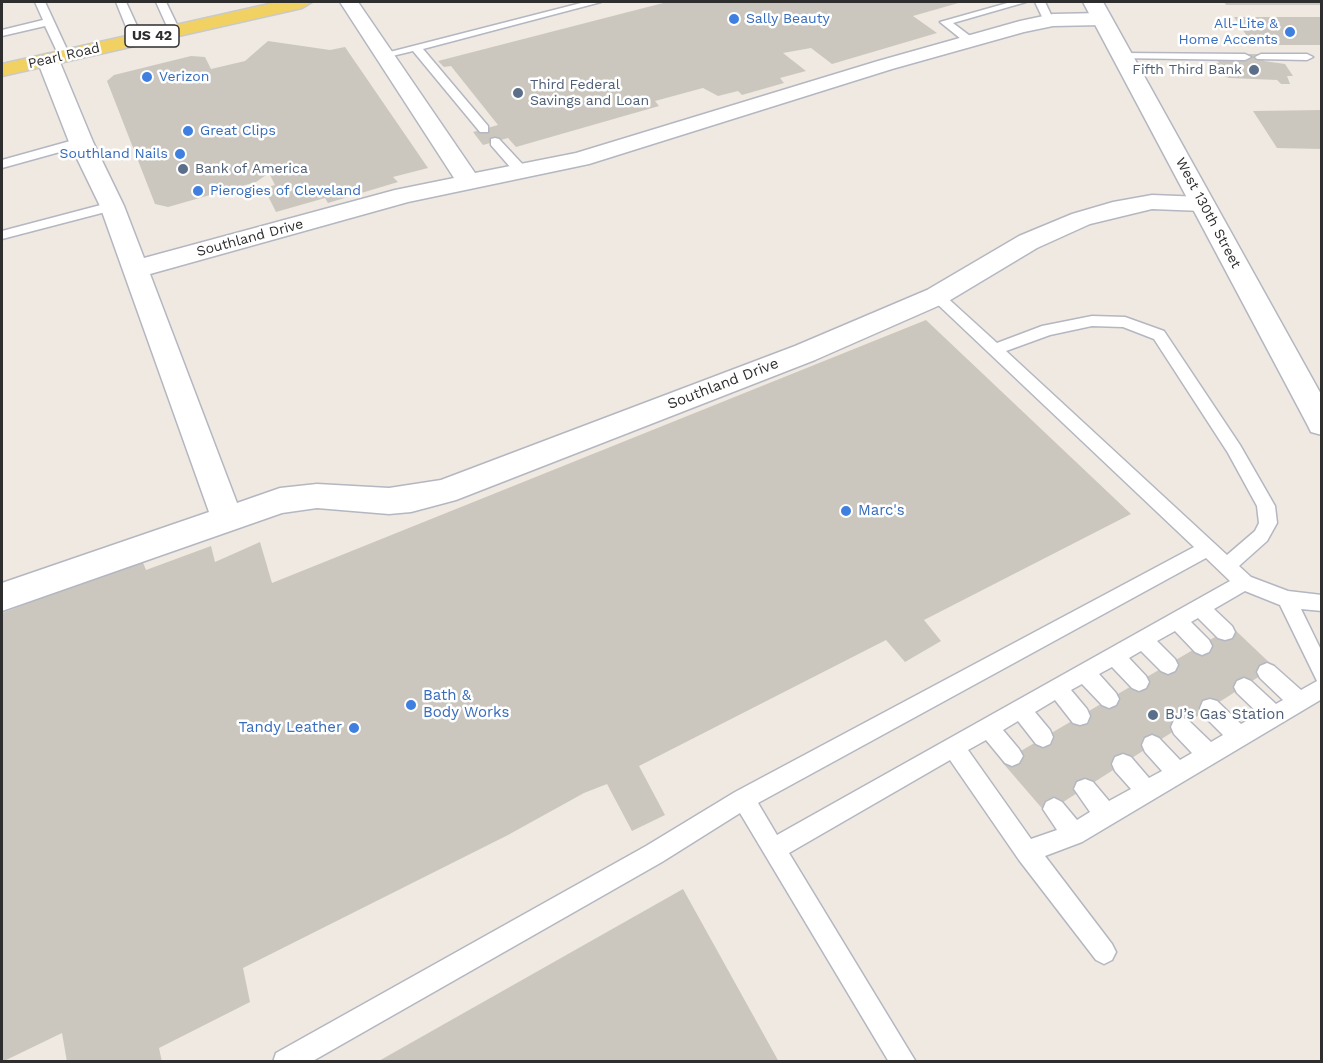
<!DOCTYPE html>
<html>
<head>
<meta charset="utf-8">
<style>
	body { margin:0 }
	#map { position:relative; width:1323px; height:1063px; overflow:hidden; background:#efe9e1; font-family:"Work Sans",sans-serif }
	canvas { display:block }
	.frame { position:absolute; inset:0; border:3px solid #2e2e2e; pointer-events:none }
</style>
</head>
<body>
<div id="map">
<canvas width="1323" height="1063"></canvas>
<div class="frame"></div>
</div>
<script>
const ctx = document.querySelector('canvas').getContext('2d');
ctx.lineJoin = 'round';
function paint(path, color) { ctx.fillStyle = color; ctx.fill(path, 'evenodd'); }
const shape = rows => new Path2D(rows.map(r => 'M' + r).join(''));
function stroke(path, color, width, dash) { ctx.strokeStyle = color; ctx.lineWidth = width; ctx.lineCap = dash ? 'butt' : 'round'; ctx.setLineDash(dash || []); ctx.stroke(path); }
function drawText(font, color, halo, rows, align = 'center') {
  ctx.font = font + ' "Work Sans",sans-serif'; ctx.lineWidth = 5; ctx.setLineDash([]); ctx.textBaseline = 'middle'; ctx.strokeStyle = halo; ctx.fillStyle = color; for (const [text, x, y, turn = 0] of rows) {
    ctx.save(); ctx.translate(x, y); ctx.rotate((+turn || 0) * Math.PI / 180); ctx.textAlign = isNaN(turn) ? turn : align; if (halo) ctx.strokeText(text, 0, 0); ctx.fillText(text, 0, 0); ctx.restore();
  }
}
const building = shape([
	[667,2,962,2,913,16,937,33,832,64,811,48,783,53,806,71,780,78,784,83,742,95,738,91,718,96,703,88,655,101,659,106,516,147,508,138,483,145,473,132,498,125,451,66,444,67,438,61],
	[1224,2,1319,2,1322,5,1226,5],
	[1234,17,1322,17,1322,45,1253,45],
	[268,41,330,50,345,47,428,168,393,177,398,182,328,203,325,198,276,212,264,188,275,185,269,173,256,182,168,207,155,204,107,81,114,75,191,56,205,57,211,69,245,61],
	[1243,54,1259,54,1264,61,1285,64,1293,76,1287,76,1290,84,1281,84,1277,80,1229,78,1223,76,1215,63,1219,63,1217,60,1247,60],
	[1322,110,1322,149,1277,148,1253,111],
	[926,320,1131,514,924,620,941,641,905,662,886,640,639,766,665,815,632,831,607,784,584,793,508,835,243,968,250,1002,159,1048,162,1062,67,1062,62,1033,2,1062,2,613,142,560,146,570,211,546,215,562,260,542,272,583],
	[1232,627,1274,667,1046,813,1002,762],
	[683,889,779,1062,377,1062]
]);
const lane = shape([
	[35,2,45,2,70,56,68,58,60,58,45,26,2,36,2,30,43,20,35,2],
	[116,2,126,2,143,39,141,41,131,39,116,2],
	[156,2,166,2,180,31,178,33,170,33,156,2],
	[585,2,601,2,423,49,488,126,488,132,480,132,413,51,384,58,378,55,585,2],
	[1011,2,1026,2,953,23,974,39,974,43,966,43,940,22,1011,2],
	[1035,2,1045,2,1054,21,1053,23,1045,23,1035,2],
	[1122,53,1245,54,1251,57,1245,60,1118,58,1116,56,1122,53],
	[1261,54,1307,54,1313,57,1307,60,1257,59,1255,57,1261,54],
	[81,138,85,139,85,145,2,168,2,160,81,138],
	[495,138,499,139,527,169,527,175,517,175,491,145,491,139,495,138],
	[112,202,119,206,117,209,2,239,2,231,112,202],
	[937,291,942,293,997,343,1042,326,1092,316,1125,317,1164,331,1240,445,1275,506,1277,523,1267,541,1239,566,1251,577,1288,591,1322,595,1322,611,1301,609,1322,652,1322,699,1082,842,1045,856,1112,944,1116,952,1112,960,1104,964,1096,960,1019,860,950,760,789,853,916,1062,889,1062,740,813,662,862,311,1062,273,1062,276,1053,646,846,735,792,1194,547,932,299,930,296,937,291],
	[1092,326,1123,327,1154,339,1228,453,1257,506,1259,523,1255,531,1227,555,1006,351,1050,335,1092,326],
	[1206,558,1230,581,777,835,758,803,1206,558],
	[1245,591,1280,605,1317,681,1301,690,1274,666,1267,663,1260,666,1257,672,1260,678,1283,700,1276,704,1251,681,1244,678,1237,681,1234,687,1237,693,1259,714,1241,724,1217,701,1210,699,1203,701,1200,708,1203,715,1223,735,1211,742,1188,720,1181,717,1174,720,1171,727,1174,734,1192,753,1180,760,1159,738,1152,735,1145,738,1142,745,1145,752,1162,771,1149,778,1131,757,1123,754,1115,757,1112,764,1115,771,1131,789,1109,801,1093,782,1085,779,1077,782,1074,789,1090,812,1077,820,1062,802,1054,798,1046,802,1043,809,1057,830,1031,839,968,750,986,740,1005,763,1012,766,1019,763,1023,756,1019,749,1003,730,1018,721,1036,744,1043,747,1050,744,1053,737,1050,730,1035,712,1055,700,1073,723,1080,725,1087,723,1090,716,1087,709,1071,690,1082,684,1102,705,1109,708,1116,705,1119,699,1116,693,1099,674,1112,667,1132,688,1139,691,1146,688,1149,682,1146,676,1129,658,1141,651,1161,671,1168,674,1175,671,1178,665,1175,659,1157,641,1175,631,1195,652,1202,655,1209,652,1212,646,1209,640,1191,622,1198,618,1218,638,1225,640,1232,638,1235,632,1232,626,1214,609,1245,591]
]);
const street = shape([
	[340,2,358,2,475,173,576,153,878,61,1020,21,1053,14,1102,13,1109,15,1112,19,1109,23,1102,25,1053,26,1024,32,892,69,589,164,408,202,150,274,237,503,280,488,317,484,389,488,441,480,795,346,927,290,1019,236,1072,214,1113,202,1152,195,1203,197,1212,199,1215,204,1212,209,1203,211,1152,209,1090,224,1037,248,947,302,815,360,456,500,411,512,389,514,317,508,282,513,2,611,2,583,209,512,100,206,69,142,37,60,41,56,48,54,55,56,59,60,93,142,124,206,144,258,395,190,454,178,340,2]
]);
const secondary = shape([
	[1083,2,1103,2,1322,396,1322,435,1311,432,1307,424,1083,2]
]);
const primary = shape([
	[278,2,312,2,302,8,2,76,2,64,278,2]
]);
const markers = [
	[734,19,6,"#3f7fe0"],
	[1290,32,6,"#3f7fe0"],
	[1254,70,6,"#5c6f8a"],
	[147,77,6,"#3f7fe0"],
	[518,93,6,"#5c6f8a"],
	[188,131,6,"#3f7fe0"],
	[180,154,6,"#3f7fe0"],
	[183,169,6,"#5c6f8a"],
	[198,191,6,"#3f7fe0"],
	[846,511,6,"#3f7fe0"],
	[411,705,6,"#3f7fe0"],
	[1153,715,6,"#5c6f8a"],
	[354,728,6,"#3f7fe0"]
];
const farShopnames = [
	["Sally Beauty",746,19],
	["All-Lite &",1278,24,"right"],
	["Home Accents",1278,40,"right"],
	["Verizon",159,77],
	["Great Clips",200,131],
	["Southland Nails",168,154,"right"],
	["Pierogies of Cleveland",210,191]
];
const shields = [
	[152,36,54]
];
const shieldNames = [
	["US 42",152,36]
];
const farStreetnames = [
	["Pearl Road",64,56,-13],
	["West 130th Street",1208,213,62],
	["Southland Drive",250,238,-15]
];
const farServicenames = [
	["Fifth Third Bank",1242,70,"right"],
	["Third Federal",530,85],
	["Savings and Loan",530,101],
	["Bank of America",195,169]
];
const streetNames = [
	["Southland Drive",723,384,-21]
];
const shopNames = [
	["Marc's",858,511],
	["Bath &",423,696],
	["Body Works",423,713],
	["Tandy Leather",342,728,"right"]
];
const serviceNames = [
	["BJ’s Gas Station",1165,715]
];
paint(building, '#cbc7bf');
stroke(lane, '#b4b7c1', 3);
stroke(street, '#b4b7c1', 3);
stroke(secondary, '#b4b7c1', 3);
stroke(primary, '#c9c9c9', 3);
paint(lane, '#fff');
paint(street, '#fff');
paint(secondary, '#fff');
paint(primary, '#f2d163');
for (const [x, y, r, color] of markers) { const dot = new Path2D(); dot.arc(x, y, r, 0, 2 * Math.PI); ctx.fillStyle = color; ctx.fill(dot); stroke(dot, '#fff', 2); }
drawText('14px', '#366cbe', '#fff', farShopnames, 'left');
for (const [x, y, w] of shields) { const box = new Path2D(); box.roundRect(x - w / 2, y - 11, w, 22, 4.5); ctx.fillStyle = '#fff'; ctx.fill(box); stroke(box, '#2e2e2e', 1.5); }
drawText('bold 14px', '#2e2e2e', null, shieldNames);
drawText('14px', '#2e2e2e', '#fff', farStreetnames);
drawText('14px', '#4e5e75', '#fff', farServicenames, 'left');
drawText('15px', '#2e2e2e', '#fff', streetNames);
drawText('15px', '#366cbe', '#fff', shopNames, 'left');
drawText('15px', '#4e5e75', '#fff', serviceNames, 'left');
</script>
</body>
</html>
